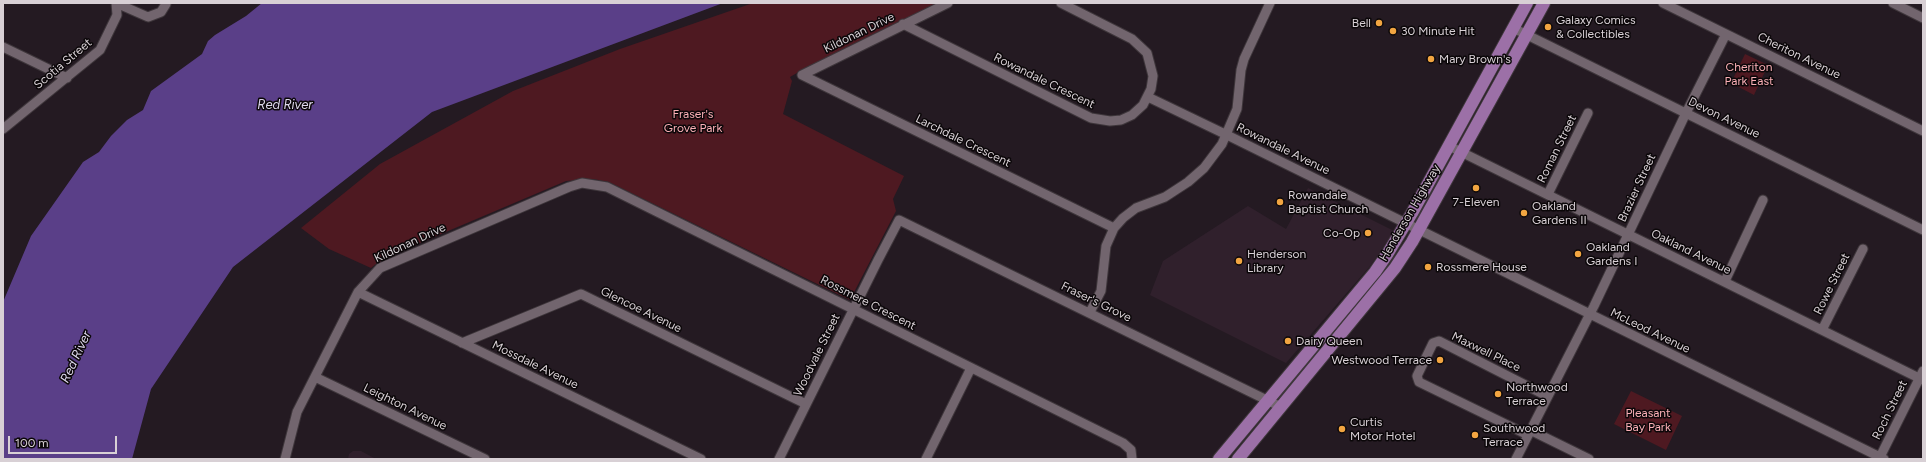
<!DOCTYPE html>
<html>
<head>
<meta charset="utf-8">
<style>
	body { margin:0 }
	#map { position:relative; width:1926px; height:462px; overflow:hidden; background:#241a22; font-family:Figtree,sans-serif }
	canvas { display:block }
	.frame { position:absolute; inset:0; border:4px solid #d8d0d5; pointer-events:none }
	.scale { position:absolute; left:8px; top:436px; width:109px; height:18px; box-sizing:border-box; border:2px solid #d8d0d5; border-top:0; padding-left:5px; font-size:12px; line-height:14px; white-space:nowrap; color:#d8d0d5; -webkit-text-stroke:3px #0b0709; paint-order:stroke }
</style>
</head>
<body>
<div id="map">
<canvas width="1926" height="462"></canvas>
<div class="frame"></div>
<div class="scale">100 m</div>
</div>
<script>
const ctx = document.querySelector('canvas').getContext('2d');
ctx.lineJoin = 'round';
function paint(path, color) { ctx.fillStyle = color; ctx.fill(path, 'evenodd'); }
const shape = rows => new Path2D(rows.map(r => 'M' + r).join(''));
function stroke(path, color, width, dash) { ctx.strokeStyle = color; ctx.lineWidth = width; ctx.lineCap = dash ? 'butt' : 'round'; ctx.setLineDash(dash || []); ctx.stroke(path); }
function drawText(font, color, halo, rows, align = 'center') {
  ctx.font = font + ' Figtree,sans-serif'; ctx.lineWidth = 3; ctx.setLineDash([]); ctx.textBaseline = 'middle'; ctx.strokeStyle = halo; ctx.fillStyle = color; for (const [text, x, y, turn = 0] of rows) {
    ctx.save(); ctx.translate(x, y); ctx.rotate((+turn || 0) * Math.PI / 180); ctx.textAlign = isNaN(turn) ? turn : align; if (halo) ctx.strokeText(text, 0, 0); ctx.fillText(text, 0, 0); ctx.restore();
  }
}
const built = shape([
	[1308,188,1394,231,1371,265,1286,363,1150,295,1163,261,1248,206,1286,229],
	[353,451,361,451,376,459,348,459,349,454]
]);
const green = shape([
	[753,3,938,3,802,70,790,77,792,81,783,114,904,176,893,199,896,211,850,300,609,182,593,179,566,181,408,248,377,263,371,268,329,249,301,228,380,164,513,91,620,49],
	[1745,54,1768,65,1754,95,1731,83],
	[1631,391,1682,416,1666,450,1614,424]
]);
const water = shape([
	[262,3,723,3,432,112,233,267,151,389,132,459,3,459,3,302,31,236,83,162,99,152,111,136,127,120,143,110,151,91,202,54,208,41,215,35,246,16]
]);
const minor = shape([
	[116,3,148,17,161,12,166,4],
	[1663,3,1923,131],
	[1893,3,1923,18],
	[903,24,1091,118,1110,121,1121,120,1132,115,1143,105,1151,89,1153,76,1147,53,1132,39,1061,3],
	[1513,28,1923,230],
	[3,47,67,78],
	[802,75,1114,228],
	[802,75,948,3],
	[1148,97,1227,135,1884,459],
	[3,129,100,50,117,15,116,3],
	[1449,146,1923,380],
	[1548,194,1588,113],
	[1725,281,1763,200],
	[358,292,701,459],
	[1090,312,1101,291,1106,246,1114,228,1123,218,1136,208,1165,197,1188,182,1204,168,1222,144,1237,109,1241,70,1244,59,1270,3],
	[1822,330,1863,249],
	[462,343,581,294,806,404],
	[315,377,485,459],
	[1530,430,1589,459],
	[1528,435,1419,382,1417,376,1433,343,1439,341,1547,396],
	[285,459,297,412,358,292,380,268,569,187,582,183,607,187,1123,443,1131,450,1132,459],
	[779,459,878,260,899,220,1281,407],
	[926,459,971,368],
	[1516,459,1594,306,1686,113,1726,34],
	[1879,459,1923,371]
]);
const major = shape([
	[1219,459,1375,272,1388,253,1412,213,1527,3],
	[1238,459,1395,268,1412,242,1544,3]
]);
const markers = [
	[1379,23,4,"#f2a541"],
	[1548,27,4,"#f2a541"],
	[1393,31,4,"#f2a541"],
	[1431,59,4,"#f2a541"],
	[1476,188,4,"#f2a541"],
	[1280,202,4,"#f2a541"],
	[1524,213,4,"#f2a541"],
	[1368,233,4,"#f2a541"],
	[1578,254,4,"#f2a541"],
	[1239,261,4,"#f2a541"],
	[1428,267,4,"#f2a541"],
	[1288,341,4,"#f2a541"],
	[1440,360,4,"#f2a541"],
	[1498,394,4,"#f2a541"],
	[1342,429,4,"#f2a541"],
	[1475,435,4,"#f2a541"]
];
const poiNames = [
	["Galaxy Comics",1556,20],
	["& Collectibles",1556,34],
	["Bell",1371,23,"right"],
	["30 Minute Hit",1401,31],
	["Mary Brown's",1439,59],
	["Rowandale",1288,195],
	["Baptist Church",1288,209],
	["7-Eleven",1476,202,"center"],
	["Oakland",1532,206],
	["Gardens II",1532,220],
	["Co-Op",1360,233,"right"],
	["Oakland",1586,247],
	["Gardens I",1586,261],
	["Henderson",1247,254],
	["Library",1247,268],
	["Rossmere House",1436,267],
	["Dairy Queen",1296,341],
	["Westwood Terrace",1432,360,"right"],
	["Northwood",1506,387],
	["Terrace",1506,401],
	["Curtis",1350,422],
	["Motor Hotel",1350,436],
	["Southwood",1483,428],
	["Terrace",1483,442]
];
const streetNames = [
	["Kildonan Drive",859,33,-26],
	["Cheriton Avenue",1799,56,26],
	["Scotia Street",63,64,-40],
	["Rowandale Crescent",1044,81,26],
	["Devon Avenue",1724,118,26],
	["Larchdale Crescent",963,141,26],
	["Rowandale Avenue",1283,149,26],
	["Roman Street",1557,149,-64],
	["Brazier Street",1637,188,-65],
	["Henderson Highway",1410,213,-60],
	["Kildonan Drive",410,243,-25],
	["Oakland Avenue",1691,252,26],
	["Rowe Street",1832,284,-64],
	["Fraser's Grove",1096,302,26],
	["Rossmere Crescent",868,303,27],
	["Glencoe Avenue",641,310,26],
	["McLeod Avenue",1650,331,26],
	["Maxwell Place",1486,352,26],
	["Woodvale Street",817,355,-64],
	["Mossdale Avenue",535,365,26],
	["Leighton Avenue",405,407,26],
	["Roch Street",1890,410,-64]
];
const parkNames = [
	["Cheriton",1749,67],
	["Park East",1749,81],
	["Fraser's",693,114],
	["Grove Park",693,128],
	["Pleasant",1648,413],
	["Bay Park",1648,427]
];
const waterNames = [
	["Red River",285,105],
	["Red River",76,357,-65]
];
paint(built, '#30202c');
paint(green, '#4e1921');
paint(water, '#5a3f88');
stroke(minor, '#3e363b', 11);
stroke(major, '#3e363b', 14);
stroke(minor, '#72656e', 9);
stroke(major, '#9c70a7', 12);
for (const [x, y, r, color] of markers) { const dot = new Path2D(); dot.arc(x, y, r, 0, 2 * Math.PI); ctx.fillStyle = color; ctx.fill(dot); stroke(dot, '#0b0709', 1.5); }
drawText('12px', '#d8d0d5', '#0b0709', poiNames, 'left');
drawText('12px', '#d8d0d5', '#0b0709', streetNames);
drawText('12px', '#faafb6', '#0b0709', parkNames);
drawText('italic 13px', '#dfd9ee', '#0b0709', waterNames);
</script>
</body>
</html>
